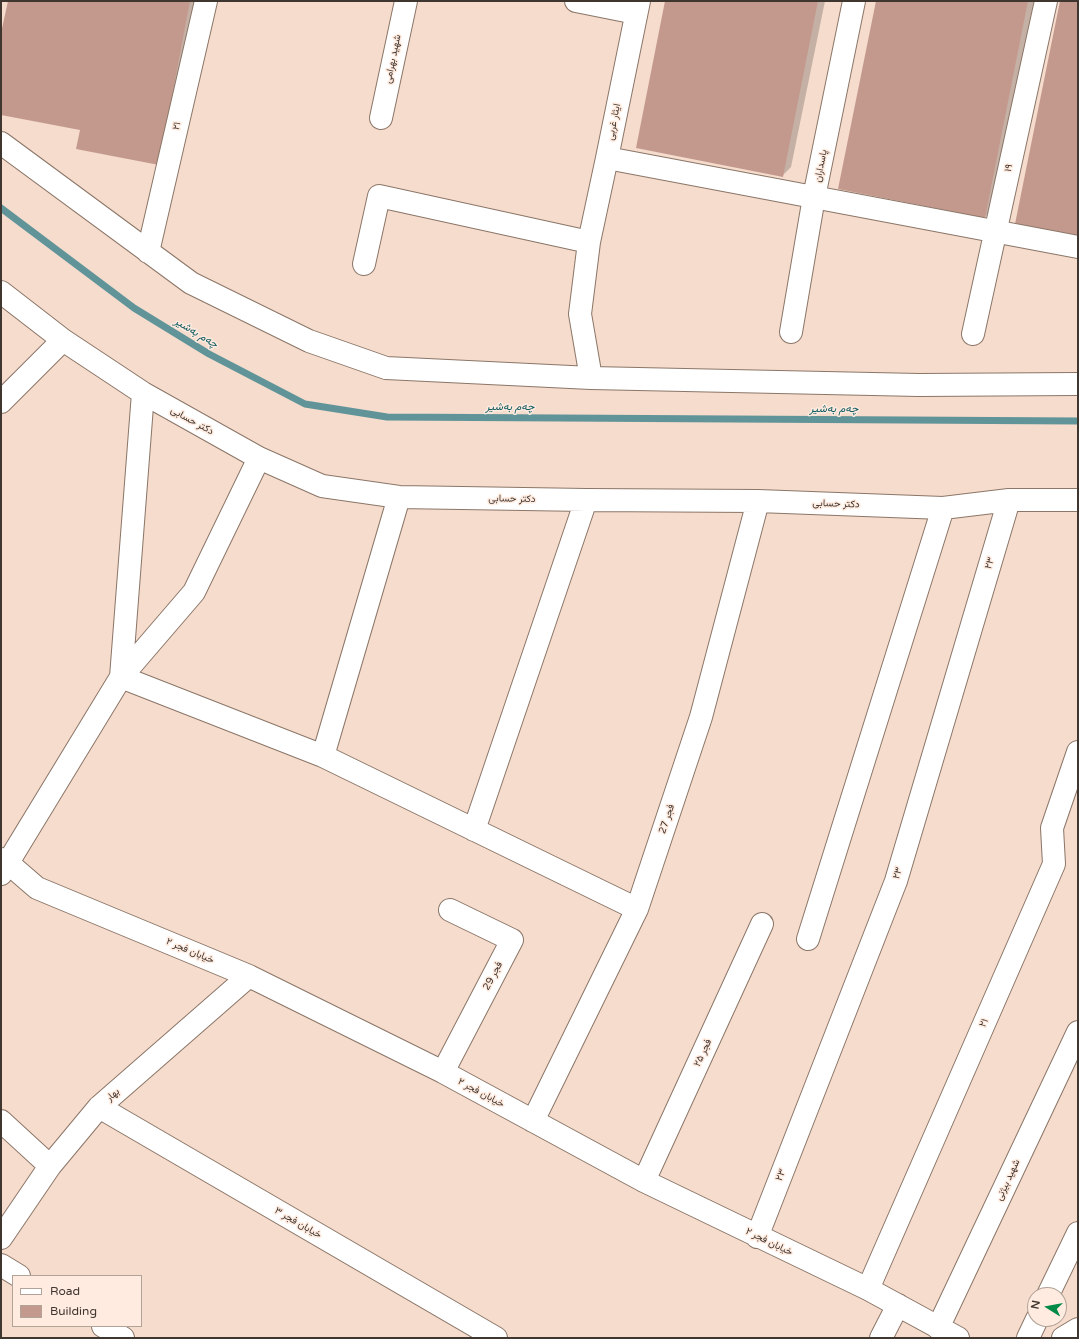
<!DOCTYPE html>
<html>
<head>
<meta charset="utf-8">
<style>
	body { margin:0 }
	#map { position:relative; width:1079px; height:1339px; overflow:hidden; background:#f5dccd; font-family:"Varela Round",sans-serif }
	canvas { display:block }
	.frame { position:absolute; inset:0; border:2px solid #3f3630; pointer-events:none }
	.legend { position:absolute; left:12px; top:1275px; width:130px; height:52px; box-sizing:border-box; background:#ffebdf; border:1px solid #b2a399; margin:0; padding:5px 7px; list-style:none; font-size:12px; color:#3f3630 }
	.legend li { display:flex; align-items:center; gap:8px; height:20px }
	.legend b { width:20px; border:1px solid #b2a399 }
	.north { position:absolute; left:1027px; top:1287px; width:40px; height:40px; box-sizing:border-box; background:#ffebdf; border:1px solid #b2a399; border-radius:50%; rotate:281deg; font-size:11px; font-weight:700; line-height:16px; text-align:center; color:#3f3630 }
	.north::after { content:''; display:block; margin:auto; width:14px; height:18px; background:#008a47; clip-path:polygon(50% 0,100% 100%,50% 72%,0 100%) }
</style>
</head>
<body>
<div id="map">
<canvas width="1079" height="1339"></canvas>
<div class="frame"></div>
<ul class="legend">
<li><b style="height:5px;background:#fff"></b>Road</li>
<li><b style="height:11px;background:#c4998d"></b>Building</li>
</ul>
<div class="north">N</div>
</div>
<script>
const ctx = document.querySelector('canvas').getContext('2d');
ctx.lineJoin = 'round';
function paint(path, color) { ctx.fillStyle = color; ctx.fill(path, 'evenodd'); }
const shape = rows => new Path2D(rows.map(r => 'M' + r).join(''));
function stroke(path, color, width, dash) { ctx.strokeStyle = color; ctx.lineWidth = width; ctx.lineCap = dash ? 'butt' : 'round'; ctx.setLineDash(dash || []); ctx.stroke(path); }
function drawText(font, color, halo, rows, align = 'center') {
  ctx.font = font + ' "Varela Round",Vazirmatn,sans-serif'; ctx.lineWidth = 3; ctx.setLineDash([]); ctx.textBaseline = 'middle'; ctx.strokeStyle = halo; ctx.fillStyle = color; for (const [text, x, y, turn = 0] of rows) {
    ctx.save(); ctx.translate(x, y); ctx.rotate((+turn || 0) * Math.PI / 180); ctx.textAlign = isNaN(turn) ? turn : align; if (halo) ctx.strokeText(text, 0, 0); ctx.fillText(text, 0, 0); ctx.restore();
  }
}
const shadow = shape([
	[9,1,197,1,168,155,81,129,1,114,1,39],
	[666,1,825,1,791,167,782,176],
	[877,1,1035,1,994,208,985,217]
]);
const stream = shape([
	[1,208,134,308,209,354,305,404,387,417,1078,421]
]);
const building = shape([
	[8,1,190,1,159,165,76,149,80,130,1,115,1,33],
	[665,1,818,1,783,177,636,148],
	[876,1,1028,1,985,218,838,189],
	[1060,1,1078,1,1078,237,1015,224]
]);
const minor = shape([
	[576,1,636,13],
	[381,118,406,1],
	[1,143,191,283,309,341,386,368,591,378,919,385,1078,384],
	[607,158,1078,247],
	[148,252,206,1],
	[364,264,379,196,589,242],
	[1,292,63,340,143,393,259,458,322,486,399,497,586,500,758,501,943,508,1009,500,1078,500],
	[791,332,814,197,854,1],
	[973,334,1046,1],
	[591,378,580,314,589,242,607,158,639,1],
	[143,393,121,677,323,756,637,909],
	[1,402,63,340],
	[323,756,399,497],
	[474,830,586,500],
	[1,859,8,863,37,888,249,976,443,1072,644,1181,868,1289,958,1338],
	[1,874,121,677,194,592,259,458],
	[808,939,943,508],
	[443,1072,512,940,450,910],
	[99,1107,496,1338],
	[1,1121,50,1166],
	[533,1121,637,909,701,717,758,501],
	[644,1181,762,924],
	[757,1237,896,881,1009,500],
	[1,1238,50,1166,99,1107,249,976],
	[1,1265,19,1276],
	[868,1289,1054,864,1052,828,1078,752],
	[1048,1295,1078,1233],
	[103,1326,123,1338],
	[938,1328,1078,1032],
	[881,1338,898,1305],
	[1028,1338,1037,1319],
	[1063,1338,1078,1329]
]);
const streetNames = [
	["شهید بهرامی",393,59,-78],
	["ایثار غربی",614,122,-79],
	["۲۱",177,126,-77],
	["پاسداران",821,166,-79],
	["۱۹",1009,168,-78],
	["دکتر حسابی",192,421,29],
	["دکتر حسابی",512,499,1],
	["دکتر حسابی",836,504,2],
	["۲۳",990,563,-73],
	["فجر 27",667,819,-72],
	["۲۳",898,873,-73],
	["خیابان فجر ۲",190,951,23],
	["فجر 29",493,976,-62],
	["۲۱",984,1023,-66],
	["فجر ۲۵",703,1053,-65],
	["خیابان فجر ۲",481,1093,28],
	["بهار",113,1095,-41],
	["۲۳",781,1175,-69],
	["شهید بیژنی",1008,1180,-65],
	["خیابان فجر ۳",298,1223,30],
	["خیابان فجر ۲",769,1242,26]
];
const waterNames = [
	["چەم بەشیر",196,333,31],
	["چەم بەشیر",510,407],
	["چەم بەشیر",834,409]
];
paint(shadow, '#0003');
stroke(stream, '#609498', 7);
paint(building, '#c4998d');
stroke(minor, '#8b7668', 24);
stroke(minor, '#fff', 22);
drawText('10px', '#3f3630', '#ffebdf', streetNames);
drawText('italic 11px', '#105b61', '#ffebdf', waterNames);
</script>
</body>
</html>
